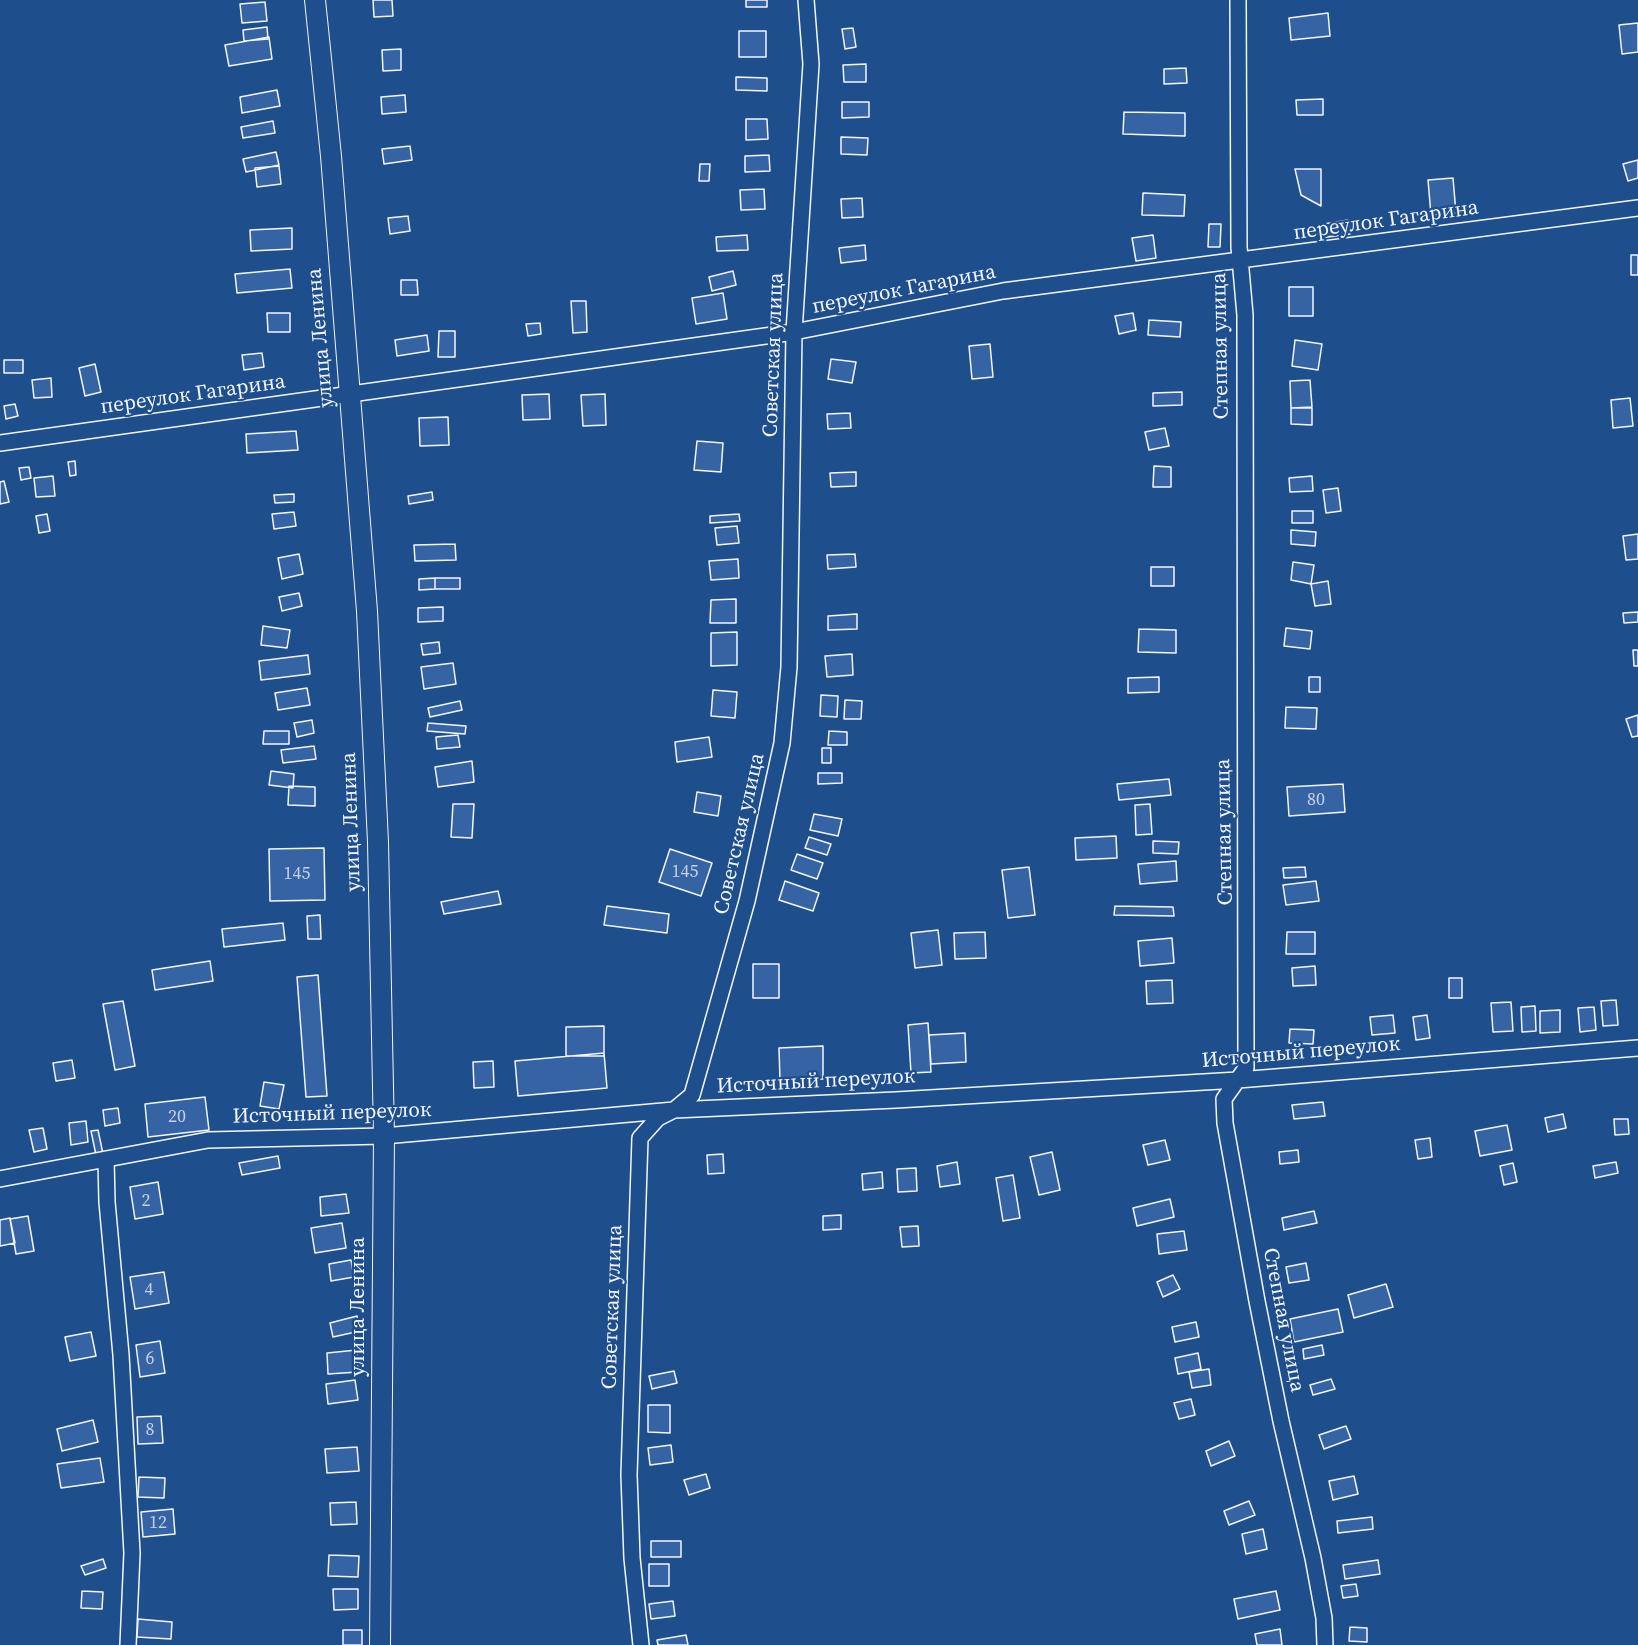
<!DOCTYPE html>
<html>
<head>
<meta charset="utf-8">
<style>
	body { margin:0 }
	canvas { display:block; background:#1f4e8c }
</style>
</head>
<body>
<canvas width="1638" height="1645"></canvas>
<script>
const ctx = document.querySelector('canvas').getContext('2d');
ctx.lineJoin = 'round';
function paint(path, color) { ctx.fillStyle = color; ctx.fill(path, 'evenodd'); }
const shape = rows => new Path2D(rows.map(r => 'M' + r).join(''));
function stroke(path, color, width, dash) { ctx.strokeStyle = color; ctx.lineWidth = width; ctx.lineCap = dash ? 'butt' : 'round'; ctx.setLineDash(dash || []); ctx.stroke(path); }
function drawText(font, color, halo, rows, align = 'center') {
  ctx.font = font + ' "Source Serif 4",serif'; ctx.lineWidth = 4.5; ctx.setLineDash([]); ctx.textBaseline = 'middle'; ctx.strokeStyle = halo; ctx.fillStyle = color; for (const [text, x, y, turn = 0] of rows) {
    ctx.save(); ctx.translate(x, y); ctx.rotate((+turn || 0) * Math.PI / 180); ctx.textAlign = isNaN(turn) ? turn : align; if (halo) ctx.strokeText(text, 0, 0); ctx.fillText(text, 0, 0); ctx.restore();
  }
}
const building = shape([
	[373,0,392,0,393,16,374,17,373,0],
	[746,0,767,0,767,7,746,7,746,0],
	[265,2,267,21,242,23,240,4,265,2],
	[1328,13,1330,36,1291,40,1289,18,1328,13],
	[1638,23,1638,52,1622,54,1619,25,1638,23],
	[267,27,268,39,244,41,243,30,267,27],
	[853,28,856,47,845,49,842,29,853,28],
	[739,31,766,31,766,57,739,57,739,31],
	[269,37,272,59,229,66,225,45,269,37],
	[401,49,401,70,383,71,382,50,401,49],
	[866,64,866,82,844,82,843,65,866,64],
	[1186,68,1187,83,1164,84,1164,69,1186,68],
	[736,77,767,78,767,91,736,90,736,77],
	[277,90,280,106,242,113,240,97,277,90],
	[405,95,406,112,382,114,381,97,405,95],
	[1323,99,1323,115,1297,115,1296,100,1323,99],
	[842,102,869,102,869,117,842,118,842,102],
	[1124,112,1185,113,1185,136,1123,134,1124,112],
	[746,119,767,119,768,139,746,140,746,119],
	[273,121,275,133,243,138,241,127,273,121],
	[841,137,868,138,867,155,841,154,841,137],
	[410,146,412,160,384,164,382,149,410,146],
	[276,152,279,165,246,172,243,159,276,152],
	[769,155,770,171,745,172,745,156,769,155],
	[1638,160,1638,178,1628,181,1623,164,1638,160],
	[700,164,710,164,709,181,699,181,700,164],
	[279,166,281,184,257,187,255,168,279,166],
	[1295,169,1321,169,1321,206,1301,195,1295,169],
	[1453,178,1456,213,1431,215,1428,180,1453,178],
	[764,189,765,209,741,210,740,190,764,189],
	[1143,193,1185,195,1184,216,1142,215,1143,193],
	[862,198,863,217,842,218,841,199,862,198],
	[408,216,410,231,390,234,388,218,408,216],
	[1348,220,1350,234,1320,238,1318,225,1348,220],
	[1209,224,1221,224,1220,247,1208,247,1209,224],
	[292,228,292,249,251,251,250,230,292,228],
	[747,235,748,250,717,251,716,237,747,235],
	[1153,235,1156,258,1136,261,1132,238,1153,235],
	[865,245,866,260,841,263,839,248,865,245],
	[1631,255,1638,255,1638,275,1631,275,1631,255],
	[290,269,292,288,237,293,235,274,290,269],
	[733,271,736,285,712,291,709,277,733,271],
	[401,280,417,280,418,295,401,295,401,280],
	[1289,287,1313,287,1313,316,1289,316,1289,287],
	[723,293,727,319,696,324,692,298,723,293],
	[571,301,586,301,587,332,573,333,571,301],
	[267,313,290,313,290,332,268,332,267,313],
	[1133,313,1136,330,1119,334,1115,316,1133,313],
	[1149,320,1181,322,1180,337,1148,335,1149,320],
	[540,323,541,334,528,336,526,324,540,323],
	[439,331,455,331,455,357,438,357,439,331],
	[427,335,429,351,397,356,395,340,427,335],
	[1295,340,1322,344,1318,370,1292,366,1295,340],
	[990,344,993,377,972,379,969,346,990,344],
	[262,353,264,367,244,370,242,355,262,353],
	[831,359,856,362,852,383,828,379,831,359],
	[4,360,23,360,23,373,4,373,4,360],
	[95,364,101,392,85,396,79,368,95,364],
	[51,378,52,397,34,398,32,380,51,378],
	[1310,380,1312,407,1291,408,1290,381,1310,380],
	[1182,392,1182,405,1153,406,1153,393,1182,392],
	[549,394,550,419,523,420,522,395,549,394],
	[605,394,606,425,583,426,581,395,605,394],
	[1630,398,1633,426,1613,428,1611,400,1630,398],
	[15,404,18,416,6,419,4,406,15,404],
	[1291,408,1312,408,1312,425,1291,424,1291,408],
	[850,413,851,428,828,429,827,414,850,413],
	[448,417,449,445,420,446,419,418,448,417],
	[1165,428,1169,446,1149,450,1145,432,1165,428],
	[296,431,298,450,247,453,246,434,296,431],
	[697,441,723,443,721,472,694,470,697,441],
	[75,461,76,475,70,476,68,462,75,461],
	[1154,466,1171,467,1171,487,1153,487,1154,466],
	[29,467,31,478,21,480,19,468,29,467],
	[856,472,856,486,831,487,830,473,856,472],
	[53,476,55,496,36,497,34,478,53,476],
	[1312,476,1313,491,1290,492,1289,478,1312,476],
	[4,481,9,502,0,504,0,482,4,481],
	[1338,488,1341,511,1326,513,1323,490,1338,488],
	[432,492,433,500,409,504,408,496,432,492],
	[294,494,294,502,275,503,274,495,294,494],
	[1292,511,1313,511,1313,523,1292,523,1292,511],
	[294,512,296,526,274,529,272,514,294,512],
	[47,514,50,531,39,533,36,516,47,514],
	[739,514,740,521,710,523,710,516,739,514],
	[737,526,739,543,717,545,715,528,737,526],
	[1291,530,1316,532,1315,546,1291,544,1291,530],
	[1638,534,1638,559,1626,560,1623,536,1638,534],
	[455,544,456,560,415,561,414,545,455,544],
	[299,554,303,574,282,579,278,558,299,554],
	[855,554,856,567,828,569,827,555,855,554],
	[738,559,739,578,711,580,709,561,738,559],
	[1293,562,1314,565,1311,584,1291,580,1293,562],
	[1151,567,1174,567,1174,586,1151,586,1151,567],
	[435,578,460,578,460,589,435,589,435,578],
	[435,578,435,589,419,590,419,579,435,578],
	[1328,581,1331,604,1315,606,1311,584,1328,581],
	[299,593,302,606,282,611,279,597,299,593],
	[736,599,736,623,710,623,711,600,736,599],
	[443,607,443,621,418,622,418,608,443,607],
	[1638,612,1638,622,1624,623,1623,613,1638,612],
	[857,614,857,629,828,630,828,616,857,614],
	[263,626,290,630,287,648,261,645,263,626],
	[1286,628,1312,631,1310,649,1284,646,1286,628],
	[1139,629,1176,630,1176,653,1138,652,1139,629],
	[737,632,737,665,711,666,711,633,737,632],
	[439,642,440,653,423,655,421,644,439,642],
	[1633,650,1638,650,1638,666,1634,666,1633,650],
	[852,654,853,675,827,677,825,656,852,654],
	[308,655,310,674,261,680,259,661,308,655],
	[453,663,456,684,424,689,421,667,453,663],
	[1159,677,1159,692,1128,693,1128,678,1159,677],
	[1309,677,1320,677,1320,692,1309,692,1309,677],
	[307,688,310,705,278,710,275,693,307,688],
	[713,690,737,692,735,718,711,716,713,690],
	[821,695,838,696,837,717,820,716,821,695],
	[845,700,862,701,861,719,844,719,845,700],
	[460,701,462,710,430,717,428,708,460,701],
	[1286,707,1317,708,1316,729,1285,728,1286,707],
	[1638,715,1638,736,1632,737,1626,719,1638,715],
	[312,720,314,733,297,737,294,723,312,720],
	[428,723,466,726,465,734,427,731,428,723],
	[264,731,289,731,289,744,263,744,264,731],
	[829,731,847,732,847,745,828,745,829,731],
	[458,735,460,747,437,749,436,737,458,735],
	[709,737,712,757,677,762,675,742,709,737],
	[314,746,316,759,283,763,281,750,314,746],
	[822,748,831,748,831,763,822,763,822,748],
	[472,761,474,782,438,787,435,767,472,761],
	[271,771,294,774,293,788,269,785,271,771],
	[818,773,842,773,842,783,818,784,818,773],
	[1169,779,1171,795,1119,800,1117,784,1169,779],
	[1343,784,1345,812,1289,816,1287,787,1343,784],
	[289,786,315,787,315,806,288,805,289,786],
	[697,792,721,796,718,816,694,812,697,792],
	[453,804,474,804,472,838,451,837,453,804],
	[1150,804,1152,834,1136,835,1135,805,1150,804],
	[814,814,842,819,838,836,810,830,814,814],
	[1116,836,1117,858,1076,860,1075,838,1116,836],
	[809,837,831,844,827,855,805,848,809,837],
	[1153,841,1179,842,1178,854,1153,853,1153,841],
	[324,848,325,900,270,901,269,849,324,848],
	[670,849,712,863,701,896,659,882,670,849],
	[797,854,823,863,817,879,791,870,797,854],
	[1176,861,1177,881,1140,884,1138,864,1176,861],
	[1029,867,1035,915,1008,918,1002,870,1029,867],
	[1305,867,1306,877,1284,878,1283,868,1305,867],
	[785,881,819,893,813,911,779,900,785,881],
	[1316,881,1319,901,1286,905,1283,885,1316,881],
	[498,891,501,904,444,914,441,902,498,891],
	[607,906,669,914,667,933,604,925,607,906],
	[1115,906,1173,907,1174,916,1114,915,1115,906],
	[320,915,321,939,308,939,307,916,320,915],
	[283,923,285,940,224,947,222,929,283,923],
	[938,930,942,965,915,968,911,933,938,930],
	[985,932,986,958,955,959,954,933,985,932],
	[1287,932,1315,932,1315,954,1286,954,1287,932],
	[1172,938,1174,963,1140,966,1138,941,1172,938],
	[210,961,213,981,155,990,152,970,210,961],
	[753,964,779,964,779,998,753,998,753,964],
	[1315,966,1316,985,1293,986,1292,968,1315,966],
	[318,975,327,1096,306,1097,297,977,318,975],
	[1449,978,1462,978,1462,998,1449,998,1449,978],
	[1172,980,1173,1003,1147,1004,1146,981,1172,980],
	[1616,1000,1618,1025,1603,1026,1601,1001,1616,1000],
	[123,1001,135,1066,115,1070,103,1004,123,1001],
	[1511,1002,1513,1031,1493,1032,1491,1003,1511,1002],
	[1535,1006,1536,1031,1522,1032,1521,1007,1535,1006],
	[1594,1007,1596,1030,1580,1032,1578,1008,1594,1007],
	[1560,1010,1560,1032,1540,1033,1540,1011,1560,1010],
	[1393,1015,1395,1033,1372,1035,1370,1017,1393,1015],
	[1427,1015,1430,1038,1416,1040,1413,1017,1427,1015],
	[928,1023,931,1072,911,1073,908,1025,928,1023],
	[604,1026,604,1056,566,1056,566,1027,604,1026],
	[1290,1029,1314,1030,1313,1044,1289,1043,1290,1029],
	[965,1033,966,1062,931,1064,929,1035,965,1033],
	[823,1046,823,1079,780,1081,779,1048,823,1046],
	[604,1053,607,1088,518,1096,515,1061,604,1053],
	[72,1060,75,1078,56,1081,53,1063,72,1060],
	[493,1061,494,1087,474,1088,473,1062,493,1061],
	[264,1082,284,1085,279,1109,260,1106,264,1082],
	[205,1097,209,1130,148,1137,145,1104,205,1097],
	[1323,1102,1325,1116,1294,1119,1292,1105,1323,1102],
	[118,1108,120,1123,105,1126,103,1110,118,1108],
	[1563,1114,1566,1128,1548,1132,1545,1118,1563,1114],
	[1614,1119,1628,1119,1629,1134,1615,1135,1614,1119],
	[86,1121,88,1142,71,1145,69,1123,86,1121],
	[1507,1125,1512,1150,1480,1156,1475,1131,1507,1125],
	[43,1128,47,1149,34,1152,29,1130,43,1128],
	[98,1130,103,1154,96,1155,91,1131,98,1130],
	[1430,1138,1432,1157,1418,1159,1415,1140,1430,1138],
	[1165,1140,1170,1160,1148,1165,1143,1145,1165,1140],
	[1298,1150,1299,1162,1280,1164,1279,1152,1298,1150],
	[1052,1152,1060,1190,1039,1195,1030,1157,1052,1152],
	[723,1154,724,1173,708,1174,707,1155,723,1154],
	[278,1156,280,1168,242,1175,239,1163,278,1156],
	[957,1162,960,1184,940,1187,937,1166,957,1162],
	[1616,1162,1618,1173,1595,1178,1593,1166,1616,1162],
	[1513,1163,1517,1182,1504,1185,1500,1166,1513,1163],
	[916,1168,917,1191,898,1192,897,1169,916,1168],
	[882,1172,883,1188,863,1190,862,1174,882,1172],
	[1013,1175,1020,1218,1003,1221,996,1178,1013,1175],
	[158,1182,163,1214,135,1219,130,1187,158,1182],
	[346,1194,349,1213,321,1216,320,1197,346,1194],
	[1170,1199,1174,1217,1137,1226,1133,1208,1170,1199],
	[1314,1211,1317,1223,1284,1230,1282,1218,1314,1211],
	[841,1215,841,1229,823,1230,823,1216,841,1215],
	[28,1216,34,1251,16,1254,10,1219,28,1216],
	[10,1218,15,1243,0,1246,0,1220,10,1218],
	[342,1223,346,1248,315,1253,311,1228,342,1223],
	[918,1226,919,1246,902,1247,900,1227,918,1226],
	[1184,1231,1187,1250,1159,1254,1157,1234,1184,1231],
	[351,1260,354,1277,331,1281,329,1264,351,1260],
	[1306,1263,1309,1280,1289,1283,1286,1267,1306,1263],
	[164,1272,169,1303,135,1309,130,1277,164,1272],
	[1173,1275,1180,1289,1163,1297,1157,1282,1173,1275],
	[1386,1284,1393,1307,1354,1318,1348,1295,1386,1284],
	[1338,1309,1343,1332,1294,1342,1290,1319,1338,1309],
	[357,1316,360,1331,333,1337,330,1323,357,1316],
	[1196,1322,1199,1337,1175,1342,1172,1327,1196,1322],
	[91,1332,96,1356,70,1361,65,1337,91,1332],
	[160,1341,165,1373,140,1377,136,1345,160,1341],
	[1322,1345,1324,1355,1304,1359,1303,1349,1322,1345],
	[357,1350,358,1372,328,1374,327,1353,357,1350],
	[1198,1353,1201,1369,1178,1374,1175,1358,1198,1353],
	[1209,1369,1211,1385,1192,1388,1189,1372,1209,1369],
	[674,1371,677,1383,652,1389,649,1376,674,1371],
	[1331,1379,1335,1389,1313,1395,1310,1385,1331,1379],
	[355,1380,358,1400,328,1404,326,1384,355,1380],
	[1191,1399,1195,1415,1179,1419,1174,1403,1191,1399],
	[648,1405,670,1405,670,1433,648,1432,648,1405],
	[161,1416,163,1443,138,1444,137,1417,161,1416],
	[93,1420,98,1442,62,1451,57,1429,93,1420],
	[1346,1426,1351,1439,1324,1449,1319,1435,1346,1426],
	[1229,1441,1235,1456,1211,1466,1206,1451,1229,1441],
	[671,1445,673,1462,650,1465,648,1448,671,1445],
	[357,1447,359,1471,327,1473,325,1449,357,1447],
	[100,1458,104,1482,61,1488,57,1464,100,1458],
	[706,1474,710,1488,689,1495,684,1480,706,1474],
	[1354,1476,1358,1494,1333,1500,1329,1481,1354,1476],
	[139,1477,165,1478,164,1498,138,1497,139,1477],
	[1249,1501,1255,1515,1229,1525,1224,1511,1249,1501],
	[356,1502,357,1524,331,1525,330,1503,356,1502],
	[173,1509,175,1534,143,1537,141,1512,173,1509],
	[1372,1517,1373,1529,1338,1533,1337,1521,1372,1517],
	[1263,1529,1267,1549,1246,1554,1242,1534,1263,1529],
	[651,1541,681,1541,681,1557,651,1557,651,1541],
	[329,1555,359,1556,358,1577,328,1576,329,1555],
	[103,1559,106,1568,85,1575,81,1566,103,1559],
	[1378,1560,1380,1574,1345,1579,1343,1565,1378,1560],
	[649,1564,669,1564,669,1586,649,1586,649,1564],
	[1356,1584,1358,1596,1343,1598,1341,1586,1356,1584],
	[333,1589,358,1589,358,1609,334,1610,333,1589],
	[82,1591,103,1592,102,1609,81,1608,82,1591],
	[1276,1591,1280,1610,1238,1619,1234,1599,1276,1591],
	[673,1601,675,1616,651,1619,649,1604,673,1601],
	[138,1619,172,1622,171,1639,137,1637,138,1619],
	[1350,1627,1367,1628,1367,1642,1349,1641,1350,1627],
	[1280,1629,1282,1645,1257,1645,1255,1634,1280,1629],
	[343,1630,362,1630,362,1645,343,1645,343,1630],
	[686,1635,688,1645,658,1645,657,1640,686,1635]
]);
const minor = shape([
	[1238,0,1239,247,1245,315,1246,1068,1224,1099,1225,1123,1257,1301,1281,1421,1313,1558,1324,1618,1325,1645],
	[0,443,794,332,1003,291,1638,208],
	[106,1159,107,1202,121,1355,132,1553,128,1645],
	[0,1179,208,1140,384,1136,674,1110,896,1100,1238,1080,1638,1048],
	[641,1645,632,1558,629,1475,640,1138,658,1118,674,1110,692,1095,747,901,782,743,789,667,794,332,811,64,806,0]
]);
const tertiary = shape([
	[315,0,331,156,367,611,378,842,384,1136,380,1645]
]);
const numberNames = [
	["80",1316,800],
	["145",685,872],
	["145",297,874],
	["20",177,1117],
	["2",146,1201],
	["4",149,1290],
	["6",150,1359],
	["8",150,1430],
	["12",158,1523]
];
const streetNames = [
	["переулок Гагарина",1386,221,-8],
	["переулок Гагарина",904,290,-11],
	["улица Ленина",321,338,-95],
	["Степная улица",1221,346,-91],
	["Советская улица",774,355,-88],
	["переулок Гагарина",193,395,-8],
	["улица Ленина",352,822,-92],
	["Степная улица",1225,832,-91],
	["Советская улица",740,834,-77],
	["Источный переулок",1301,1053,-5],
	["Источный переулок",816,1082,-3],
	["Источный переулок",332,1114,-2],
	["улица Ленина",359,1307,-90],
	["Советская улица",613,1307,-88],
	["Степная улица",1283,1320,79]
];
paint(building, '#3563a3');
stroke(building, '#f2f6ff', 1.5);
stroke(minor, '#f2f6ff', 18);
stroke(tertiary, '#f2f6ff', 22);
stroke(minor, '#1f4e8c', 15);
stroke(tertiary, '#1f4e8c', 20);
drawText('18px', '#c3d1e8', null, numberNames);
drawText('21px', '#f2f6ff', '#1f4e8c', streetNames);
</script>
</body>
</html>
